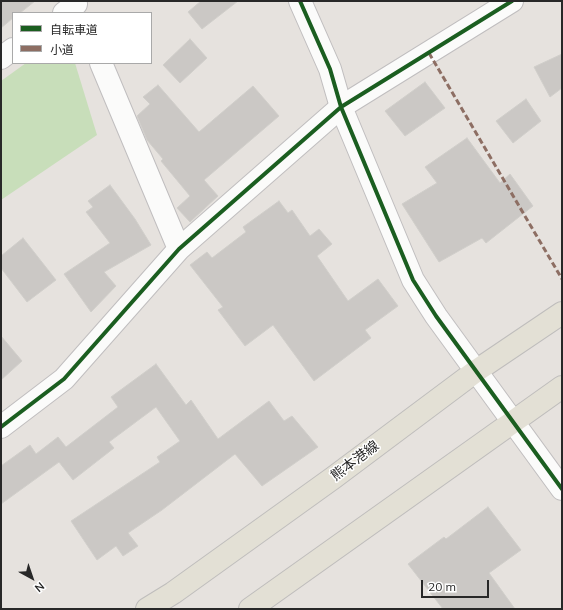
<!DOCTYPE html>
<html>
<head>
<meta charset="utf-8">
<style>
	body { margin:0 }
	#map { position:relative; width:563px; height:610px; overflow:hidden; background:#e6e2de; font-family:Mulish,"Noto Sans JP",sans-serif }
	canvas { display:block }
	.frame { position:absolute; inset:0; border:2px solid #282828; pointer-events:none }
	.legend { position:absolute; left:12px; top:12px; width:140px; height:52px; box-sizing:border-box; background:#fff; border:1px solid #a9a9a9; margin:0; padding:5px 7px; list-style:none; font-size:12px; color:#282828 }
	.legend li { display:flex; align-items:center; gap:8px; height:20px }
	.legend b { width:20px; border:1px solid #a9a9a9 }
	.north { position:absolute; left:12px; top:558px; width:40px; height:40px; -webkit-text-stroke:3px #fff; paint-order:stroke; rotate:140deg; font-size:11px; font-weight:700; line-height:16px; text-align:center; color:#282828 }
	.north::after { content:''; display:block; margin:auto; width:14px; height:18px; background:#282828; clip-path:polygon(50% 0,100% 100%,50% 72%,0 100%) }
	.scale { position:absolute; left:421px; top:580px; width:68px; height:18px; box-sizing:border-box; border:2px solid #282828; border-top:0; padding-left:5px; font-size:12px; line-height:14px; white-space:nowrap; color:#282828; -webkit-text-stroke:3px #fff; paint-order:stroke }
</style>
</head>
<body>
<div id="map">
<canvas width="563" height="610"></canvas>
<div class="frame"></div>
<ul class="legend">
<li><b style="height:5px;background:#1b5e20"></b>自転車道</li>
<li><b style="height:5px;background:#8d6e63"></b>小道</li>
</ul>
<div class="north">N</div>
<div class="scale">20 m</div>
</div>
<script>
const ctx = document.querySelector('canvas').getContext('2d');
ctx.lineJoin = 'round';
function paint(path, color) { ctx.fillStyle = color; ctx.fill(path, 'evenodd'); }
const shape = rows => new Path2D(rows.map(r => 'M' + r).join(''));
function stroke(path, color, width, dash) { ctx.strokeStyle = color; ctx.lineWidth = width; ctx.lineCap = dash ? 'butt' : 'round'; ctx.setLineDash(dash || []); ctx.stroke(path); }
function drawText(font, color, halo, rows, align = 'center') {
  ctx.font = font + ' Mulish,"Noto Sans JP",sans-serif'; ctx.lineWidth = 3; ctx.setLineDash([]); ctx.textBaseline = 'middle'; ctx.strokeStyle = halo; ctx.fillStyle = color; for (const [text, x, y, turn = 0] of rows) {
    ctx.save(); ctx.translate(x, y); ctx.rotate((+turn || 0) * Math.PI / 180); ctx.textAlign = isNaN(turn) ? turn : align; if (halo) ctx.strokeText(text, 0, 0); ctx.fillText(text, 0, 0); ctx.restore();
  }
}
const green = shape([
	[26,63,75,63,97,135,1,200,1,81]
]);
const building = shape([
	[1,1,35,1,20,13,13,13,13,18,1,28,1,1],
	[201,1,238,1,202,29,188,12,201,1],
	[190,39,207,58,180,83,163,65,190,39],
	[562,54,562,88,550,97,534,67,562,54],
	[425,82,445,108,405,136,385,111,425,82],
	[158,85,199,132,253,86,279,116,204,180,218,196,190,222,177,208,190,196,161,161,163,159,147,140,137,116,150,104,143,97,158,85],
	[526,99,541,121,513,143,496,121,526,99],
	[467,138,500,183,510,174,533,206,486,243,482,238,439,262,402,204,437,183,425,167,467,138],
	[110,185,135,219,151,245,104,272,116,286,91,312,64,274,110,243,86,212,93,207,88,201,110,185],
	[279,201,288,213,292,210,310,236,319,229,332,244,317,256,348,301,378,279,398,306,365,330,371,338,314,381,273,325,245,346,218,310,223,307,190,265,207,252,212,258,246,232,243,227,279,201],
	[23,238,56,280,27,302,1,268,1,256,23,238],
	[1,336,22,361,1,380,1,336],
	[156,364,186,405,191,400,218,439,269,401,284,421,292,416,318,447,262,486,235,454,162,510,128,533,138,546,123,556,116,546,97,560,71,521,160,462,157,457,180,441,156,407,109,442,114,448,73,480,59,462,1,504,1,466,30,445,36,454,58,437,66,447,118,407,111,397,156,364],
	[488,507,521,550,489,573,515,609,443,609,408,564,444,537,446,539,488,507]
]);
const minor = shape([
	[64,13,76,4],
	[1,58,13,49],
	[101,63,179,249],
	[1,427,64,379,179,249,341,107,512,1]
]);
const tertiary = shape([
	[300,1,330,69,341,107,413,280,436,316,476,371,562,489]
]);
const primary = shape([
	[147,609,173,593,333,478,476,371,562,313],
	[250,609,562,387]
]);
const quiet = shape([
	[429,53,562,279]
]);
const cycleway = shape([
	[300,1,330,69,341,107,413,280,436,316,476,371,562,489],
	[1,427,64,379,179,249,341,107,512,1]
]);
const streetNames = [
	["熊本港線",355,461,-37]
];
paint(green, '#c8deba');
paint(building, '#cbc8c5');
stroke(building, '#d0ceca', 1);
stroke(minor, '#c0bebf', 24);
stroke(tertiary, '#c0bebf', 24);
stroke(primary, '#bfbdbc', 24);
stroke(minor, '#fbfbfa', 22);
stroke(tertiary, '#fbfbfa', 22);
stroke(primary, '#e3e0d5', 22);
stroke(quiet, '#8d6e63', 3, [6, 3]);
stroke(cycleway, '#1b5e20', 4);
drawText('14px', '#282828', '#fff', streetNames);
</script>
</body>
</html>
